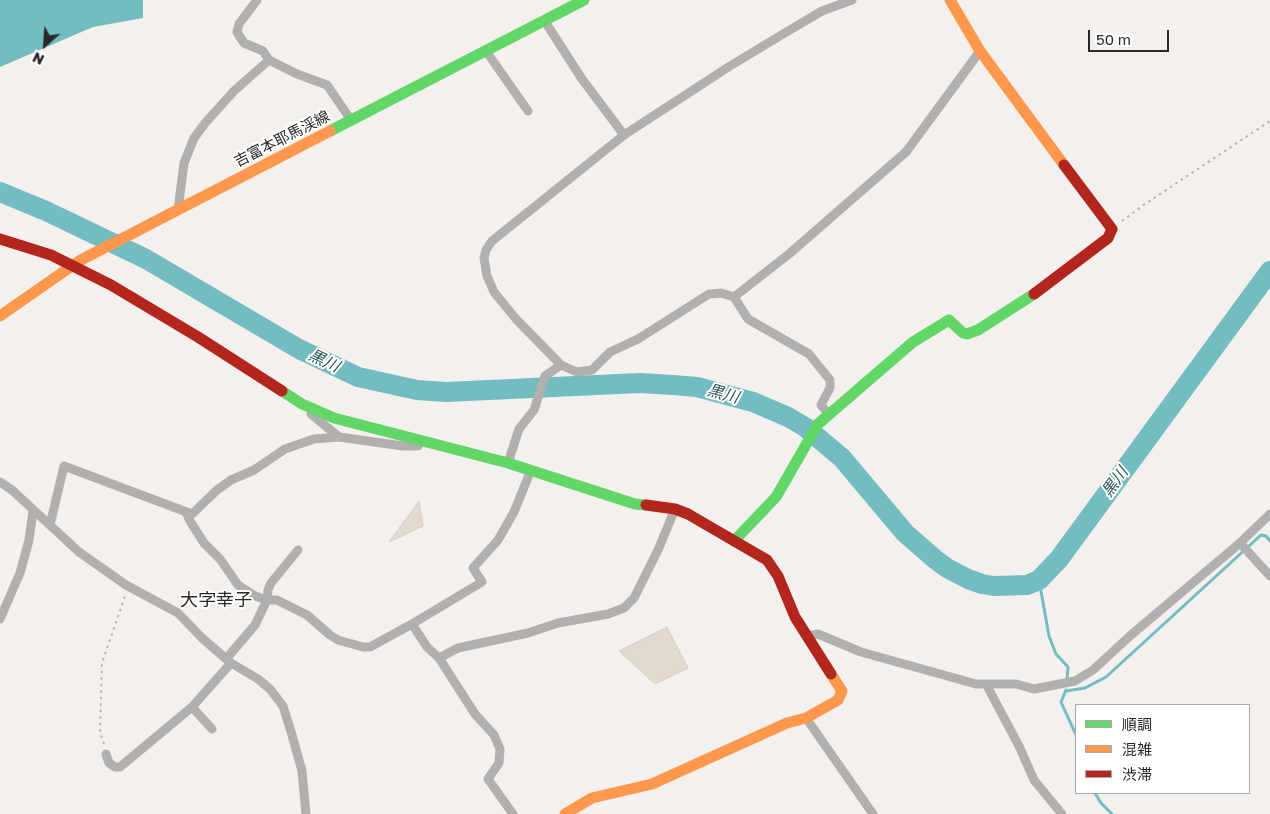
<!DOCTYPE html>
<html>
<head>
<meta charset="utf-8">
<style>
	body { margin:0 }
	#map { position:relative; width:1270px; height:814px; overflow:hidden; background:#f4f0ed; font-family:"Golos Text","Noto Sans JP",sans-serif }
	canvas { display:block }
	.legend { position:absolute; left:1075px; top:704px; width:175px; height:90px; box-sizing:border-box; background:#fff; border:1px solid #aaa9a8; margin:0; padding:6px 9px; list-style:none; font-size:15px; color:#2a2826 }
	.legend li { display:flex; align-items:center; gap:10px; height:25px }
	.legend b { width:25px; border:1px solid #aaa9a8 }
	.north { position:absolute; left:20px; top:20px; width:50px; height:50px; -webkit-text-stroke:4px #fff; paint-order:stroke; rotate:206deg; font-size:14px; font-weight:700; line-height:20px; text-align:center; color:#2a2826 }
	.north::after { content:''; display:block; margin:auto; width:18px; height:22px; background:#2a2826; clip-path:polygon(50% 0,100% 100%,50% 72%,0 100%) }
	.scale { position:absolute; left:1088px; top:30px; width:81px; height:22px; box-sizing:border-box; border:2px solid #2a2826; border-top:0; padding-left:6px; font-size:15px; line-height:18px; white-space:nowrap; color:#2a2826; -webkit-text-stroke:4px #fff; paint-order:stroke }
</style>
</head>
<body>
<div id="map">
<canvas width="1270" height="814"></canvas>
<ul class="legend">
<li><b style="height:6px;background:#63d668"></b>順調</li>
<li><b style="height:6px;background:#ff974d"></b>混雑</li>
<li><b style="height:6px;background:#b3261e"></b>渋滞</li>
</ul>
<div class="north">N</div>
<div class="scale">50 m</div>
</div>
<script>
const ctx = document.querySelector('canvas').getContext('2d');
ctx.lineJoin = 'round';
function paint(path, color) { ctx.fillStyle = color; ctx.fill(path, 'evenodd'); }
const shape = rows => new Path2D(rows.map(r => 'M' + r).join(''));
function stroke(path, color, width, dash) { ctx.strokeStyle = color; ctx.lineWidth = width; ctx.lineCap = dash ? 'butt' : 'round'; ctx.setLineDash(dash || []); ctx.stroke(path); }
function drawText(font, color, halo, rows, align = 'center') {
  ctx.font = font + ' "Golos Text","Noto Sans JP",sans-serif'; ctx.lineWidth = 4; ctx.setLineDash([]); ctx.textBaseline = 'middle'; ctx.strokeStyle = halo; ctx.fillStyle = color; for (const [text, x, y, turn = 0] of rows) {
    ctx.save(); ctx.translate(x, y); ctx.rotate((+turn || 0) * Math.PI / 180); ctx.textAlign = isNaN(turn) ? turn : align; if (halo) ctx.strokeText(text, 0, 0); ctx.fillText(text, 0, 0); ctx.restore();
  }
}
const water = shape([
	[0,0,143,0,143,18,93,27,0,67]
]);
const stream = shape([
	[1039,580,1049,636,1054,649,1056,654,1068,667,1067,681],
	[1066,690,1061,702,1076,735],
	[1066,691,1085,688,1106,677,1261,535,1266,536,1270,541],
	[1095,793,1101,803,1112,814]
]);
const river = shape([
	[0,192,46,211,146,259,299,349,358,377,417,390,446,392,640,383,673,385,697,387,753,402,788,417,805,427,842,458,905,533,936,560,947,568,968,579,982,584,994,586,1027,585,1039,580,1059,559,1270,271]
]);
const building = shape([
	[419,501,423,526,389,542,419,501],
	[667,627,688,668,655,684,619,651,667,627]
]);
const path = shape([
	[1122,221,1145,204,1270,121],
	[104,744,100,732,102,663,125,596]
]);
const street = shape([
	[257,0,239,24,237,32,244,43,263,51,269,60],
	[544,20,582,79,624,135],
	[486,51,528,111],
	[178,210,184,163,194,138,206,122,234,91,269,60,297,74,327,85,351,120],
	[734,297,748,319,809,354,830,380,830,388,821,405,829,415],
	[561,365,516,319,494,292,487,276,484,258,486,250,492,241,624,135,730,66,783,34,822,11,852,0],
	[312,409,311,414,339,437],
	[508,463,519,429,534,410,545,376,561,365,577,372,592,370,610,352,638,339,709,294,721,293,734,297,789,254,906,152,980,51],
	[0,482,12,490,79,552,126,585,178,613,202,638,231,663,258,679,270,689,283,706,292,735,302,771,306,814],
	[186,512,190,521,204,543,220,559,238,585,255,596,267,600,268,590,271,583,298,550],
	[50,525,64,466,192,514,217,490,231,480,254,470,285,449,314,439,339,437,403,446,418,446,421,441],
	[1240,543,1270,576],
	[0,619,20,573,29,540,33,511],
	[412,624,427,647,439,658,475,714,494,735,500,749,499,763,488,779,513,814],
	[807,636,818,634,861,652,976,684,1016,684,1034,689,1075,681,1093,670,1131,635,1240,543,1270,514],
	[439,658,458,648,528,633,558,623,608,614,624,608,634,598,658,550,675,509],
	[226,659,255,625,267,600,277,600,307,615,330,635,338,640,363,647,370,647,412,624,482,582,473,568,498,540,514,512,531,470],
	[986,684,1019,746,1034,780,1062,814],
	[806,718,873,814],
	[212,729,192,707,231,663],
	[106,754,109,763,115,767,120,767,192,707]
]);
const fast = shape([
	[330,131,584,0],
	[282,391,302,404,334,418,508,463,635,504,646,505],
	[734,541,776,497,818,424,913,342,949,320,963,333,967,334,978,330,1034,294]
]);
const slow = shape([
	[950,0,980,51,1064,165],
	[0,316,79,261,330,131],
	[565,814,592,798,652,784,787,723,806,718,838,700,842,691,831,674]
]);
const jam = shape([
	[0,239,51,255,111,285,198,337,282,391],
	[1034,294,1108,238,1112,229,1064,165],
	[646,505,675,509,688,514,767,560,778,576,795,617,831,674]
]);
const streetNames = [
	["吉富本耶馬渓線",282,139,-27]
];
const waterNames = [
	["黒川",324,361,25],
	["黒川",723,394,15],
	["黒川",1115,482,-54]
];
const quarterNames = [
	["大字幸子",216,600]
];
paint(water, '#73bcc2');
stroke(stream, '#73bcc2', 3);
stroke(river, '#73bcc2', 20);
paint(building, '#e2d9cf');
stroke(building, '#d2cfcd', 1);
stroke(path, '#b6b4b2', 2, [2.5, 4]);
stroke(street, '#b2b0af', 9);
stroke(fast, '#63d668', 11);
stroke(slow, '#ff974d', 11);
stroke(jam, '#b3261e', 11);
drawText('15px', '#2a2826', '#fff', streetNames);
drawText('italic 16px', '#275459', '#fff', waterNames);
drawText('18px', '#2d2823', '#fff', quarterNames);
</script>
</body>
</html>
